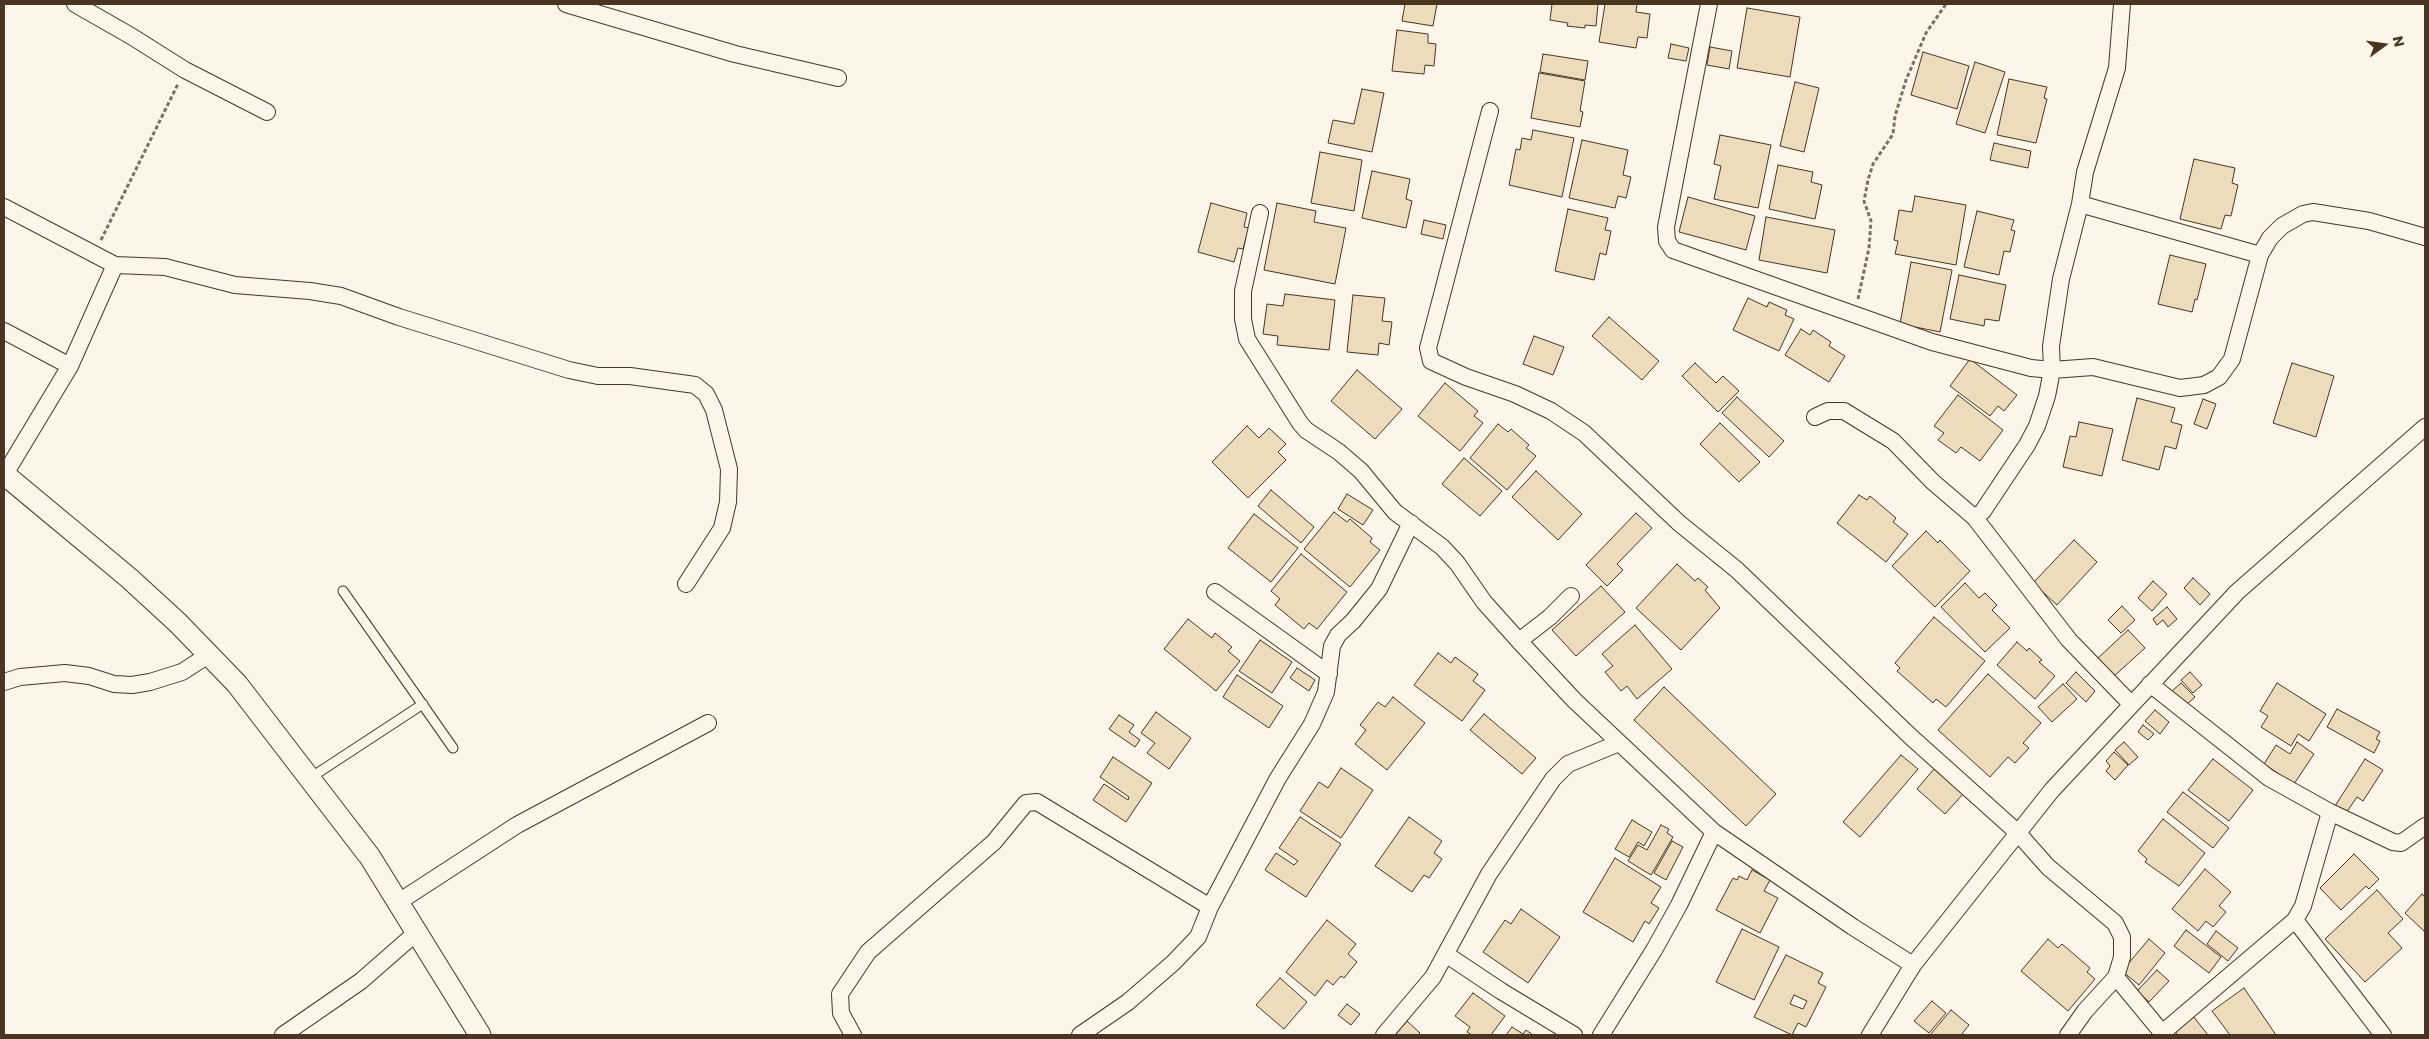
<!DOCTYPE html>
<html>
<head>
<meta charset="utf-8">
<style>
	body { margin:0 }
	#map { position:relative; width:2429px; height:1039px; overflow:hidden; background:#fbf6e9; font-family:Poppins,sans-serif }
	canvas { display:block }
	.frame { position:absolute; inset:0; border:5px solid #4a3520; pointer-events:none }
	.north { position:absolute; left:2359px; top:20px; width:50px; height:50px; -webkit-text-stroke:4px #fbf6e9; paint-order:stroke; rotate:76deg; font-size:14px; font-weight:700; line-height:20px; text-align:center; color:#4a3520 }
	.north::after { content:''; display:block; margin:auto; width:18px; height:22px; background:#4a3520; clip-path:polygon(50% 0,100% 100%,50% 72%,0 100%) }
</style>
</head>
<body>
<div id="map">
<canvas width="2429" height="1039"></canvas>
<div class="frame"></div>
<div class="north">N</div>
</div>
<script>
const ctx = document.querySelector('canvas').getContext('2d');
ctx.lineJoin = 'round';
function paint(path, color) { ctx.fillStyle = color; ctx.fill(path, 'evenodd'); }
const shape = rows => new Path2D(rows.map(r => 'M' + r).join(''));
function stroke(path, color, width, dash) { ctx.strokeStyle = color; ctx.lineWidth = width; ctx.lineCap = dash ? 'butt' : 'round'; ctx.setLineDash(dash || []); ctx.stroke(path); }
const building = shape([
	[1405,4,1437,4,1433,26,1402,21,1405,4],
	[1552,4,1598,4,1596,26,1585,25,1585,28,1567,26,1568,23,1550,20,1552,4],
	[1605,4,1637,4,1636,12,1650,14,1647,38,1638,37,1636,48,1599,42,1605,4],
	[1747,8,1800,17,1790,77,1737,68,1747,8],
	[1397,30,1428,34,1428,43,1436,44,1434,66,1425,65,1424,74,1392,71,1397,30],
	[1671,44,1689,48,1686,61,1668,58,1671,44],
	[1710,47,1732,51,1729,69,1707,65,1710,47],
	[1923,52,1969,66,1957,109,1911,95,1923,52],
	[1543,54,1588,61,1585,80,1540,72,1543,54],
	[1975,62,2005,72,1985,133,1956,124,1975,62],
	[1539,73,1585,81,1580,111,1583,112,1580,127,1531,118,1539,73],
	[2009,79,2047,87,2044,98,2047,99,2036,143,1997,135,2009,79],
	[1795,82,1819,88,1804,152,1780,146,1795,82],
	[1362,89,1384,93,1372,152,1328,143,1333,120,1354,124,1362,89],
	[1533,130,1574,138,1562,197,1509,185,1516,149,1520,150,1522,138,1531,140,1533,130],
	[1720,135,1771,145,1758,208,1714,199,1721,166,1714,164,1720,135],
	[1582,140,1628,150,1623,175,1631,177,1626,198,1618,196,1615,208,1569,198,1582,140],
	[1994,143,2031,151,2028,168,1990,160,1994,143],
	[1320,152,1362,160,1354,211,1311,203,1320,152],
	[2194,159,2235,168,2232,183,2238,185,2231,216,2225,215,2221,229,2180,219,2194,159],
	[1778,165,1813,172,1811,182,1822,185,1815,219,1769,209,1778,165],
	[1372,171,1410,179,1406,199,1412,201,1406,228,1362,218,1372,171],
	[1915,196,1966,205,1956,265,1895,254,1898,241,1894,240,1899,210,1912,212,1915,196],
	[1688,197,1755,216,1746,250,1679,232,1688,197],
	[1211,203,1247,213,1244,227,1249,228,1243,249,1238,248,1234,262,1198,252,1211,203],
	[1277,203,1316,211,1314,222,1346,228,1335,284,1264,270,1277,203],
	[1568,209,1608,218,1605,230,1611,231,1606,255,1600,253,1594,280,1555,271,1568,209],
	[1977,211,2014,220,2011,230,2015,231,2010,252,2004,251,1999,275,1964,267,1977,211],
	[1766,217,1835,230,1827,273,1759,260,1766,217],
	[1424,220,1446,225,1443,239,1421,234,1424,220],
	[2170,255,2206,264,2197,300,2195,299,2192,312,2158,304,2170,255],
	[1911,262,1952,270,1940,332,1900,324,1911,262],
	[1959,275,2006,285,1999,321,1985,319,1984,326,1950,319,1959,275],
	[1285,294,1335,300,1329,350,1277,345,1278,336,1263,334,1267,304,1283,306,1285,294],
	[1353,295,1385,298,1382,321,1392,322,1389,345,1379,343,1378,355,1347,352,1353,295],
	[1748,298,1767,307,1769,302,1787,310,1785,315,1794,319,1779,351,1733,330,1748,298],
	[1609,317,1659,361,1642,380,1592,336,1609,317],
	[1801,329,1810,335,1813,330,1831,342,1829,346,1845,356,1829,382,1785,355,1801,329],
	[1534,336,1564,347,1553,375,1523,364,1534,336],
	[1970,359,2017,395,2004,411,1998,406,1990,416,1950,386,1970,359],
	[1695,363,1716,383,1723,376,1739,391,1718,412,1682,376,1695,363],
	[2292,363,2334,376,2316,437,2273,423,2292,363],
	[1357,370,1402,409,1375,439,1331,401,1357,370],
	[1445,383,1478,411,1474,416,1483,423,1460,451,1418,416,1445,383],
	[1958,395,2003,430,1980,461,1961,447,1956,453,1938,440,1944,433,1934,426,1958,395],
	[1737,397,1784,441,1769,457,1722,413,1737,397],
	[2137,398,2175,408,2171,422,2182,425,2176,449,2165,446,2159,470,2122,460,2137,398],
	[2203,399,2216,404,2207,429,2194,424,2203,399],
	[2079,422,2113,429,2102,476,2063,467,2070,436,2076,437,2079,422],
	[1720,423,1760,462,1739,482,1700,444,1720,423],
	[1498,424,1508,432,1511,429,1529,445,1526,448,1536,456,1507,490,1470,458,1498,424],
	[1247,426,1259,438,1269,428,1286,444,1278,452,1286,460,1248,498,1212,462,1247,426],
	[1464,458,1502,491,1480,516,1442,484,1464,458],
	[1536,471,1582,514,1558,540,1512,497,1536,471],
	[1271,490,1314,527,1301,543,1258,506,1271,490],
	[1347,494,1373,510,1363,525,1338,509,1347,494],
	[1859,495,1867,500,1870,496,1896,518,1893,522,1908,534,1886,562,1837,523,1859,495],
	[1334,512,1347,522,1350,519,1372,538,1370,542,1380,550,1350,587,1304,549,1334,512],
	[1636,513,1652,528,1617,564,1623,570,1607,586,1586,565,1636,513],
	[1254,514,1298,548,1271,582,1228,548,1254,514],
	[1926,531,1938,543,1940,540,1970,571,1935,607,1892,566,1926,531],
	[2074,540,2097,562,2057,605,2033,583,2074,540],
	[1301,554,1347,592,1317,629,1309,623,1304,629,1275,605,1280,599,1271,591,1301,554],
	[1677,564,1695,581,1698,578,1708,587,1705,590,1720,608,1681,650,1636,608,1677,564],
	[2193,578,2210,594,2200,605,2184,588,2193,578],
	[2153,581,2167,594,2152,611,2138,598,2153,581],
	[1965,583,1979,598,1985,593,1997,605,1992,610,2010,628,1985,652,1941,607,1965,583],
	[1601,586,1625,612,1576,656,1552,630,1601,586],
	[2122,606,2135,620,2121,633,2108,620,2122,606],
	[2167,607,2177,619,2168,627,2163,620,2157,625,2153,619,2167,607],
	[1934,617,1985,661,1946,707,1936,699,1933,703,1897,671,1900,668,1895,663,1934,617],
	[1188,619,1212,638,1215,633,1232,647,1228,651,1240,661,1216,691,1164,649,1188,619],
	[1635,625,1672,669,1637,699,1627,686,1621,691,1605,672,1613,666,1602,654,1635,625],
	[2128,630,2145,648,2112,678,2096,660,2128,630],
	[1260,640,1292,662,1272,693,1239,671,1260,640],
	[2017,642,2027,651,2029,648,2042,660,2039,662,2055,676,2035,699,1997,665,2017,642],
	[1438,653,1451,663,1455,657,1478,674,1473,681,1485,690,1462,721,1414,685,1438,653],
	[1297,668,1315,680,1309,691,1290,678,1297,668],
	[2076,672,2095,691,2086,702,2066,683,2076,672],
	[2190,672,2202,685,2193,693,2181,680,2190,672],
	[1988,674,2041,723,2023,743,2029,748,2015,763,2008,757,1990,777,1938,730,1988,674],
	[1237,675,1283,706,1269,728,1223,697,1237,675],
	[2181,683,2195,697,2186,705,2172,691,2181,683],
	[2277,683,2326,714,2309,741,2298,734,2291,746,2261,727,2268,716,2260,711,2277,683],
	[2063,684,2077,699,2052,722,2038,707,2063,684],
	[1664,687,1776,794,1746,826,1634,720,1664,687],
	[1393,697,1425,723,1387,770,1355,744,1366,730,1360,725,1378,702,1385,707,1393,697],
	[2337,709,2380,732,2376,739,2380,741,2374,753,2327,727,2337,709],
	[2155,710,2169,722,2160,734,2145,721,2155,710],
	[1156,712,1191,738,1169,769,1147,753,1155,743,1141,733,1156,712],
	[1484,714,1536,758,1522,774,1470,730,1484,714],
	[1119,715,1134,725,1129,732,1140,740,1135,747,1109,729,1119,715],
	[2143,725,2154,734,2148,740,2138,732,2143,725],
	[2124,742,2138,757,2129,765,2115,750,2124,742],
	[2297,742,2314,754,2294,784,2264,764,2276,745,2290,754,2297,742],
	[2114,752,2128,765,2115,780,2106,771,2110,766,2106,761,2114,752],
	[1901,755,1918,769,1860,837,1843,822,1901,755],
	[1113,757,1152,783,1126,822,1093,800,1104,784,1128,800,1129,797,1100,777,1113,757],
	[2213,759,2253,790,2229,821,2188,790,2213,759],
	[2365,759,2383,770,2363,801,2357,797,2346,813,2335,806,2365,759],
	[1341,768,1373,790,1341,838,1300,811,1319,782,1328,788,1341,768],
	[1934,769,1963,794,1945,814,1917,789,1934,769],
	[2183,792,2229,828,2213,848,2167,812,2183,792],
	[1300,817,1341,844,1306,897,1265,870,1276,853,1294,865,1298,861,1279,848,1300,817],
	[1409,817,1442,841,1434,853,1442,859,1429,878,1424,875,1412,892,1375,866,1409,817],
	[2163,819,2205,853,2179,886,2145,862,2147,859,2138,851,2163,819],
	[1632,820,1652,832,1644,846,1638,842,1629,857,1615,849,1632,820],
	[1661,825,1669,829,1667,833,1673,837,1651,875,1628,861,1638,845,1647,850,1661,825],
	[1672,841,1683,847,1666,880,1654,873,1672,841],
	[2354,854,2379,879,2369,889,2366,886,2341,910,2320,888,2354,854],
	[1615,858,1661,887,1651,903,1659,908,1649,924,1645,921,1633,942,1583,912,1615,858],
	[2205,869,2231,892,2219,906,2226,912,2213,927,2206,921,2198,931,2172,909,2205,869],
	[1752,870,1770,880,1764,891,1778,898,1760,933,1716,910,1733,878,1737,880,1739,876,1747,880,1752,870],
	[2377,890,2403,919,2388,933,2402,948,2365,982,2325,939,2377,890],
	[2422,894,2425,897,2425,932,2405,913,2422,894],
	[1521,909,1560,937,1528,983,1483,952,1505,920,1511,924,1521,909],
	[1327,920,1356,944,1348,954,1357,962,1344,978,1341,976,1333,985,1327,980,1315,996,1286,972,1327,920],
	[1742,929,1779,947,1754,1000,1716,982,1742,929],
	[2186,930,2221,957,2209,973,2174,946,2186,930],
	[2216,931,2238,948,2228,961,2207,944,2216,931],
	[2048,939,2058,948,2062,944,2090,968,2087,972,2095,979,2068,1011,2021,971,2048,939],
	[2149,939,2165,953,2139,985,2122,971,2149,939],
	[1786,955,1823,973,1818,983,1826,987,1806,1027,1798,1023,1792,1035,1754,1017,1786,955],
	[1794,995,1807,1001,1803,1009,1790,1004,1794,995],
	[2157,970,2169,981,2149,1002,2137,991,2157,970],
	[1280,978,1307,1002,1284,1029,1256,1005,1280,978],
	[2244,988,2276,1035,2230,1035,2212,1011,2244,988],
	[1473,993,1505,1016,1491,1035,1472,1035,1467,1032,1470,1027,1455,1016,1473,993],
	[1932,1001,1946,1013,1929,1033,1914,1021,1932,1001],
	[1347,1004,1360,1014,1351,1025,1338,1015,1347,1004],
	[1951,1010,1969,1025,1961,1035,1930,1035,1951,1010],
	[2193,1016,2208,1035,2178,1035,2174,1030,2193,1016],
	[1407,1021,1420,1033,1418,1035,1395,1035,1407,1021],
	[1512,1027,1523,1034,1526,1030,1533,1035,1506,1035,1512,1027]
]);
const path = shape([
	[101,240,178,84],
	[1858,299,1869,248,1871,221,1864,201,1868,180,1873,164,1893,134,1895,116,1906,80,1926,33,1946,4]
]);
const service = shape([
	[343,591,453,748],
	[310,778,423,704]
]);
const minor = shape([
	[75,4,131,36,185,70,267,112],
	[566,4,735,54,838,78],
	[1709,4,1666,227,1667,241,1673,250,1932,342,2031,368,2052,370,2093,367,2180,388,2204,385,2219,377,2232,359,2260,255,2270,238,2282,226,2303,214,2313,212,2369,221,2425,237],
	[1490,111,1428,348,1431,361,1466,377,1515,394,1551,411,1584,433,1679,523,1737,570,1911,737,2017,832,2048,867,2115,923,2122,937,2122,957,2116,977,2085,1011,2068,1035],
	[2080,204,2260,255],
	[4,207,115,265,165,267,235,285,310,291,341,296,399,317,569,370,598,376,630,376,695,385,706,394,714,410,729,469,728,502,722,528,686,584],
	[1260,213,1243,291,1243,319,1247,339,1300,423,1306,430,1339,452,1361,471,1395,512,1442,547,1457,563,1484,602,1519,641,1550,617,1571,596],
	[4,331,70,366],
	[1815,417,1828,411,1844,411,1893,441,1933,482,1975,518,2069,640,2131,704],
	[5,474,70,366,115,265],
	[1975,518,1983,511,2027,445,2037,426,2047,396,2052,370,2051,346,2061,279,2080,204,2085,172,2117,68,2122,4],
	[1215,592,1329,674],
	[1519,641,1574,700,1714,832,1853,927,1913,965],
	[4,682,20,677,65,673,89,676,114,684,132,685,150,682,182,672,210,654],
	[2150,684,2269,778,2330,812,2393,842,2401,843,2425,826],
	[397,903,517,825,708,723],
	[2295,920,2383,1035],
	[1447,955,1501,991,1574,1035],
	[2116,977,2164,1035],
	[2162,1033,2295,920,2303,906,2330,812],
	[283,1035,361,981,417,932],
	[853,1035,841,1013,840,994,868,952,994,842,1026,803,1037,802,1210,907],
	[1080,1035,1128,1002,1173,963,1198,937,1210,907,1278,778,1312,724,1326,692,1332,646,1338,635,1353,621,1379,589,1411,523],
	[1384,1035,1433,977,1489,874,1553,779,1568,764,1619,743],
	[1601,1035,1654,950,1679,905,1714,832],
	[1870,1035,1913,965,2052,790,2237,592,2425,427]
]);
const tertiary = shape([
	[4,474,129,578,178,623,237,684,370,857,480,1035]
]);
paint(building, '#ecdcbc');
stroke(building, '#4a3520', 1);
stroke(service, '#4a3520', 11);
stroke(minor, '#4a3520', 18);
stroke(tertiary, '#4a3520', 23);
stroke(path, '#7f6f5c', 3, [4, 2.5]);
stroke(service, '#fbf6e9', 9);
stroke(minor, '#fbf6e9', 16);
stroke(tertiary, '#fbf6e9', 21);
</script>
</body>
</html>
